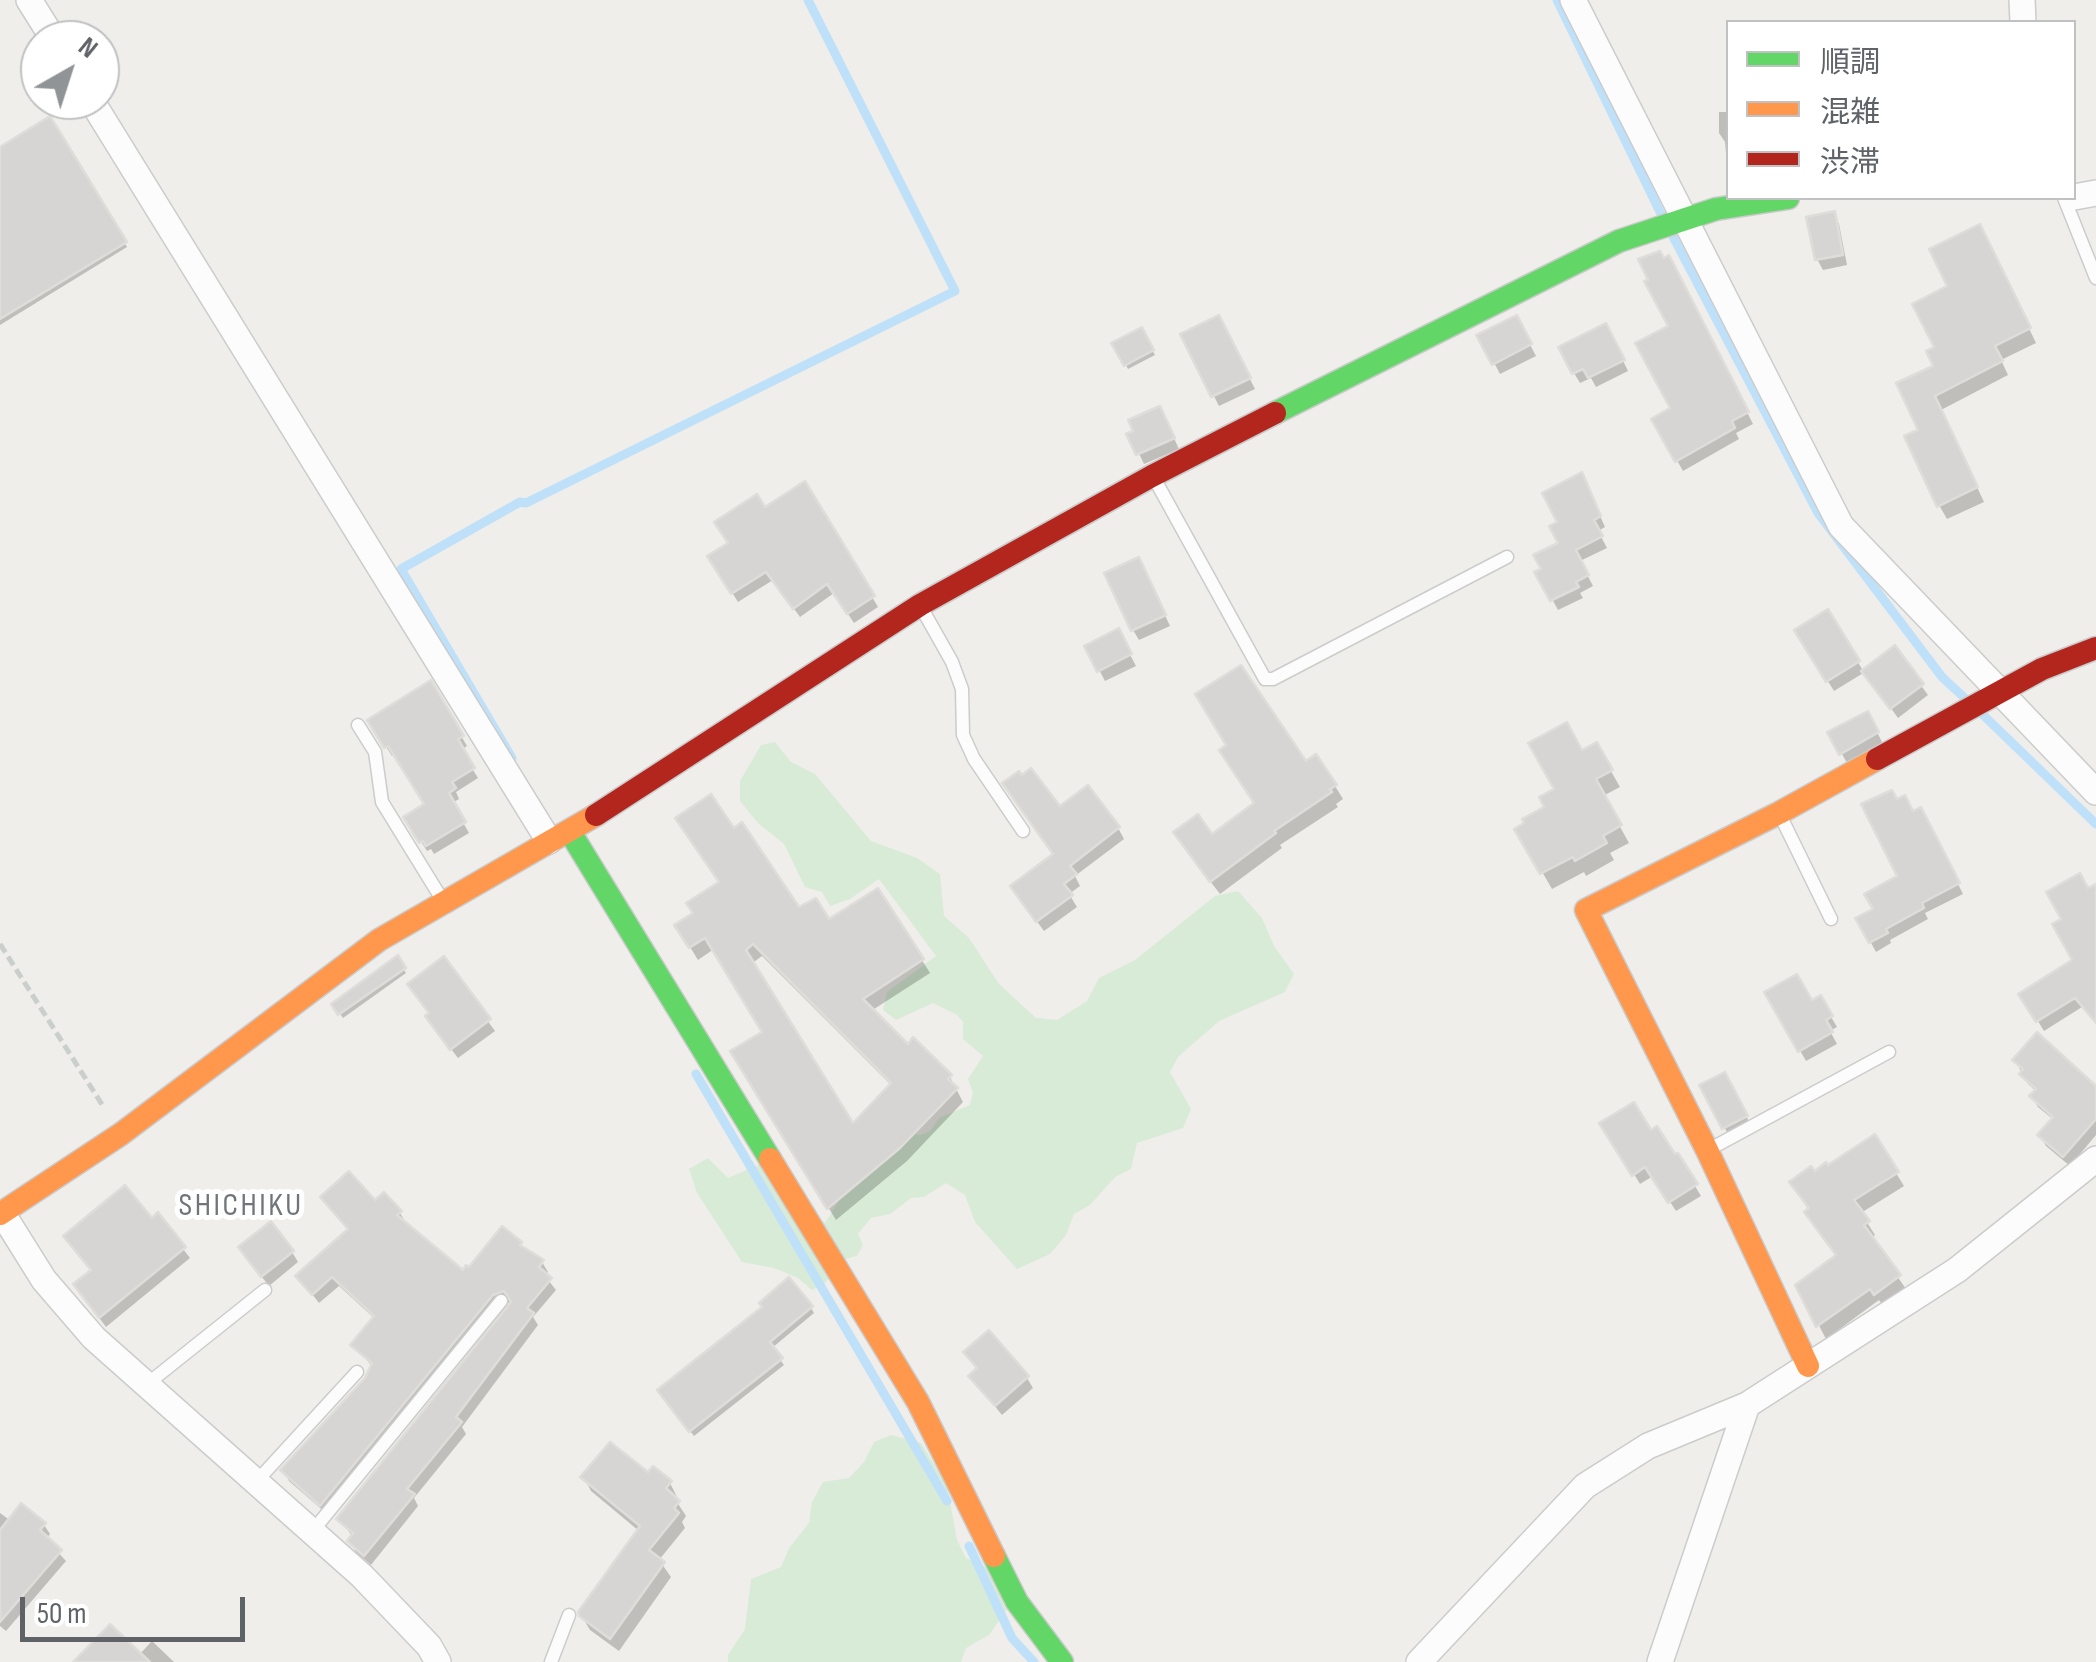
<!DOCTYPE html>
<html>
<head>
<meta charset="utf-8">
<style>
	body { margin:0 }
	#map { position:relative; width:2096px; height:1662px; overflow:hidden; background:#efeeea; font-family:"Sofia Sans Condensed","Noto Sans JP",sans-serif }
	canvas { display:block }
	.legend { position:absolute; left:1726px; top:20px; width:350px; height:180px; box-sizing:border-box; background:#fff; border:2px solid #bfc1c3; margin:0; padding:12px 18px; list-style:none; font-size:30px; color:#5f6368 }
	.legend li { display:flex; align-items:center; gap:20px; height:50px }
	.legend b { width:50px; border:2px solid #bfc1c3 }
	.north { position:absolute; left:20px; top:20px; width:100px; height:100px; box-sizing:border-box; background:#fff; border:2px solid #bfc1c3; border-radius:50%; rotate:39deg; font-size:28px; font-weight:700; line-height:40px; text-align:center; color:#5f6368 }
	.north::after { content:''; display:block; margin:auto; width:35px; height:45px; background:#919496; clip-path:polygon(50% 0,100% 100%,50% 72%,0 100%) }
	.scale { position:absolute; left:20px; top:1597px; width:225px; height:45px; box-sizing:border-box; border:5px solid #5f6368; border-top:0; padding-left:12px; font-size:30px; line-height:35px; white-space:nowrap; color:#5f6368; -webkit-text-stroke:8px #fff; paint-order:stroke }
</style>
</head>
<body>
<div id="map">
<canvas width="2096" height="1662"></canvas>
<ul class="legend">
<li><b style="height:12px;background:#63d668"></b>順調</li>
<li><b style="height:12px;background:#ff974d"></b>混雑</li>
<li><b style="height:12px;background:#b3261e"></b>渋滞</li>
</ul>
<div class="north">N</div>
<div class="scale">50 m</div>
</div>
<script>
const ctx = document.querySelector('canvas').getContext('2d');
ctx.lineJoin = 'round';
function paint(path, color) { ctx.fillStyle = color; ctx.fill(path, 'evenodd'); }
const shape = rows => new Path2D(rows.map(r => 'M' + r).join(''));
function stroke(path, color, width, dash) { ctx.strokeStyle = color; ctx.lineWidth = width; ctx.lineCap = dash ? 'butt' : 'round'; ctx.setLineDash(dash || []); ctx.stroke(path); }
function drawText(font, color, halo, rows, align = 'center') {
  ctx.font = font + ' "Sofia Sans Condensed",sans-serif'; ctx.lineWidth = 10; ctx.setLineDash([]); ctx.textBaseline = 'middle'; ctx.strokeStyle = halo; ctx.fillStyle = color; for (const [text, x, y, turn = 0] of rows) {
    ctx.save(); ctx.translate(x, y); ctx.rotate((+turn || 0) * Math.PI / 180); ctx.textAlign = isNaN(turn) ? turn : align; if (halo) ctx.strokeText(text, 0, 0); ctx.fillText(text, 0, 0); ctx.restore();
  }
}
const green = shape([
	[775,742,791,762,815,774,871,841,917,858,940,874,944,916,969,938,999,984,1036,1018,1057,1020,1087,1001,1099,978,1135,960,1215,896,1238,891,1262,918,1274,946,1294,974,1285,992,1219,1021,1178,1057,1170,1072,1191,1109,1183,1128,1137,1143,1131,1169,1115,1177,1090,1205,1074,1214,1066,1235,1050,1254,1017,1269,975,1222,965,1195,946,1183,924,1197,911,1198,890,1214,871,1218,858,1234,863,1245,857,1256,845,1259,825,1283,812,1290,798,1278,774,1268,742,1262,697,1193,689,1169,708,1158,728,1178,761,1164,825,1223,852,1180,909,1133,920,1135,930,1131,939,1118,970,1105,973,1093,968,1079,983,1056,963,1039,963,1022,957,1015,933,1003,896,1020,883,1010,887,992,936,956,879,879,850,899,830,906,822,892,805,887,784,844,758,823,740,801,740,781,761,745],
	[891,1435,921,1443,947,1486,957,1540,966,1558,986,1567,1007,1609,989,1635,966,1648,961,1662,728,1662,728,1655,745,1629,751,1579,781,1567,789,1548,809,1523,812,1502,823,1482,849,1478,864,1462,874,1442]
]);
const shadow = shape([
	[1719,112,1728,112,1728,176,1725,142,1719,133],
	[49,120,127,247,0,325,0,150],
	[1833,214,1839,224,1847,265,1823,270,1817,259],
	[1987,241,2036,343,2001,360,2008,375,1941,410,1984,502,1947,519,1939,505,1922,431,1950,287],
	[1674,269,1753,424,1736,433,1739,439,1683,471,1654,420,1674,409],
	[1516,318,1536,356,1500,374,1480,336],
	[1224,328,1255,389,1219,406,1183,335],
	[1141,330,1155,355,1128,369,1115,344],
	[1611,336,1628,371,1596,387,1591,378,1580,383,1574,373],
	[1165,419,1179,449,1144,464,1130,435],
	[805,484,878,607,854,623,834,593,800,617,773,580,738,602,710,557,731,544,765,510],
	[1587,486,1605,527,1598,531,1607,548,1580,561,1593,586,1580,593,1583,598,1558,610,1538,573,1544,570,1561,544],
	[1144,570,1170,626,1139,640,1133,630],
	[1827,613,1864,672,1894,649,1928,695,1898,718,1865,672,1834,691,1797,631],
	[1118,632,1136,666,1105,681,1087,647],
	[430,684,467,746,461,750,478,778,456,792,459,799,452,803,469,833,434,854,431,849,427,851,406,818,427,805,396,754,392,756,370,721],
	[1868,714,1883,744,1847,763,1830,733],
	[1596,745,1620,787,1603,796,1629,843,1610,853,1614,860,1586,876,1584,872,1552,889,1518,830,1548,808,1558,790],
	[1305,765,1335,786,1343,799,1336,804,1338,807,1280,845,1282,848,1220,894,1184,847,1212,837],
	[1022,778,1060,810,1118,828,1124,839,1075,876,1080,886,1069,894,1077,907,1044,931,1019,897,1056,855],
	[1896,802,1926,820,1963,894,1925,913,1928,919,1890,940,1891,943,1876,952,1858,919,1876,910,1901,877],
	[733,831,799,911,922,960,930,973,871,1011,908,1047,950,1077,963,1102,907,1161,836,1220,733,1052,765,1033,714,949,698,960,677,926,696,915,721,884],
	[762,956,892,1086,853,1127,751,964],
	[2087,891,2096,894,2096,1023,2082,1007,2044,1031,2022,995,2076,961,2064,920],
	[397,959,406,973,343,1018,334,1005],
	[443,960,495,1031,458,1058,434,1027],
	[1767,993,1811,1003,1820,998,1837,1027,1830,1031,1837,1044,1806,1061],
	[2015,1060,2096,1091,2096,1135,2070,1166,2046,1146,2040,1135,2054,1120,2038,1107,2032,1097,2037,1092,2028,1084],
	[1724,1075,1752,1127,1730,1138,1703,1086],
	[1603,1124,1650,1133,1674,1158,1677,1156,1701,1196,1676,1211,1653,1176,1640,1184],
	[1874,1137,1904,1186,1861,1213,1875,1235,1871,1238,1906,1289,1883,1306,1879,1300,1826,1339,1798,1285,1838,1257,1799,1195,1814,1174],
	[323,1198,375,1204,400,1213,406,1223,463,1274,520,1244,542,1262,548,1272,545,1276,556,1290,533,1317,538,1325,462,1427,466,1434,414,1498,418,1506,371,1565,356,1552,350,1541,353,1537,339,1519,512,1302,499,1305,327,1514,289,1481,284,1471,369,1376,373,1367,353,1345,375,1319,339,1286,319,1303,298,1276,350,1231],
	[158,1216,190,1258,106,1327,82,1295],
	[292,1252,298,1262,269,1286,247,1258],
	[765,1308,811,1308,814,1313,772,1348,784,1365,694,1436,663,1396],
	[973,1363,1027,1378,1033,1388,1002,1415,971,1377,979,1370],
	[648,1476,670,1483,677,1497,675,1499,686,1516,682,1522,685,1528,659,1560,671,1577,619,1651,590,1630,581,1615,639,1531,591,1491,584,1477],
	[0,1513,11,1521,44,1525,50,1534,46,1539,66,1561,6,1631,0,1626],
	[152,1641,174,1662,86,1662,139,1655]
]);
const stream = shape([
	[1557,0,1663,218],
	[1670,231,1818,513,1942,677,1968,701],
	[1980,712,2096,824],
	[512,758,401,569,520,502,526,503,955,291,808,0],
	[696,1074,947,1501],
	[969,1546,1012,1638,1034,1662]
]);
const building = shape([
	[50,116,127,242,0,319,0,147,50,116],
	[1835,211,1843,255,1815,260,1806,217,1835,211],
	[1980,224,2031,328,1995,346,2003,361,1935,396,1978,487,1937,507,1904,436,1918,430,1896,383,1933,366,1926,351,1934,347,1912,304,1947,286,1929,249,1980,224],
	[1660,251,1664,258,1669,255,1749,412,1732,421,1735,428,1675,462,1651,419,1670,408,1635,343,1668,326,1644,281,1648,280,1638,259,1660,251],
	[1219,315,1251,378,1211,397,1180,334,1219,315],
	[1517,315,1532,344,1492,365,1476,335,1517,315],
	[1606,323,1625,360,1588,378,1583,369,1572,374,1558,347,1606,323],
	[1142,327,1154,350,1124,366,1111,343,1142,327],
	[1160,406,1175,438,1136,455,1126,434,1133,431,1128,420,1160,406],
	[1582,472,1601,516,1594,520,1603,536,1576,550,1589,575,1576,582,1579,587,1550,601,1534,572,1541,569,1533,555,1558,543,1549,526,1557,522,1542,493,1582,472],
	[805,481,875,596,847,614,827,584,793,609,766,572,731,594,707,556,728,543,714,522,757,494,765,507,805,481],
	[1139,557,1166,615,1131,631,1104,573,1139,557],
	[1828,609,1860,661,1826,682,1794,630,1828,609],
	[1119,628,1132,654,1097,672,1084,646,1119,628],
	[1895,645,1924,684,1890,709,1861,671,1895,645],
	[1241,665,1306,761,1316,754,1337,785,1330,789,1332,792,1274,831,1276,833,1210,882,1173,832,1198,814,1212,834,1254,803,1219,750,1226,745,1195,694,1241,665],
	[431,680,464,736,458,739,475,768,452,782,456,788,449,793,466,822,426,846,423,841,419,843,403,817,424,804,388,746,384,748,367,720,431,680],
	[1868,711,1879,732,1839,755,1827,732,1868,711],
	[1567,722,1582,750,1597,742,1613,770,1596,779,1622,825,1603,836,1607,843,1575,861,1573,857,1540,874,1514,829,1524,823,1522,819,1544,807,1539,797,1554,789,1528,743,1567,722],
	[1031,768,1060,806,1088,785,1120,827,1070,866,1077,874,1064,884,1073,895,1036,922,1010,886,1053,854,1002,783,1019,771,1022,775,1031,768],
	[1892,790,1897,799,1905,795,1913,811,1921,807,1960,883,1922,903,1924,908,1886,929,1888,933,1869,943,1855,918,1873,909,1864,894,1897,876,1861,804,1892,790],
	[711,794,734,828,742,822,799,907,816,898,829,919,878,888,924,959,863,999,908,1044,913,1037,952,1075,948,1079,958,1088,900,1148,827,1209,730,1051,762,1032,705,938,689,948,674,925,693,913,686,903,719,882,675,818,711,794],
	[753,944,891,1083,853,1123,746,950,753,944],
	[2080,873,2088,888,2096,884,2096,1023,2075,998,2036,1022,2018,994,2072,960,2052,924,2061,919,2046,892,2080,873],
	[398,955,406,968,338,1015,331,1004,398,955],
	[444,956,491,1019,450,1050,425,1016,429,1013,407,984,444,956],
	[1797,974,1812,1000,1821,995,1833,1016,1826,1020,1833,1032,1798,1052,1764,992,1797,974],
	[2037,1032,2096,1086,2096,1119,2063,1157,2037,1135,2053,1117,2029,1096,2036,1089,2019,1074,2023,1069,2012,1060,2037,1032],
	[1725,1072,1748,1116,1722,1129,1699,1085,1725,1072],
	[1634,1102,1651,1130,1657,1126,1675,1154,1678,1153,1698,1184,1668,1203,1645,1167,1632,1176,1599,1123,1634,1102],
	[1875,1134,1899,1172,1854,1200,1870,1221,1864,1225,1901,1275,1874,1295,1870,1289,1816,1327,1795,1285,1836,1255,1804,1212,1809,1208,1789,1182,1811,1166,1815,1171,1826,1162,1828,1165,1875,1134],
	[349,1171,375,1200,384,1192,402,1211,397,1215,463,1270,466,1265,469,1267,502,1226,522,1242,520,1245,544,1260,539,1267,552,1278,527,1308,534,1313,456,1417,462,1422,407,1489,415,1494,364,1556,347,1541,353,1533,336,1519,511,1302,504,1291,493,1295,320,1506,280,1470,365,1378,372,1363,350,1345,374,1316,332,1277,312,1295,295,1276,348,1229,320,1197,349,1171],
	[125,1185,152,1218,158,1212,186,1247,99,1318,73,1284,91,1270,63,1236,125,1185],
	[271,1221,294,1251,261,1277,238,1247,271,1221],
	[789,1277,813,1306,770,1342,783,1358,689,1432,657,1390,762,1307,759,1303,789,1277],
	[989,1330,1029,1376,995,1406,968,1376,977,1368,963,1352,989,1330],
	[610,1442,648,1472,653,1466,672,1481,666,1488,680,1501,674,1508,679,1513,649,1550,665,1562,610,1639,579,1616,578,1612,640,1526,580,1477,610,1442],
	[21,1503,46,1523,40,1530,62,1550,0,1622,0,1530,21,1503],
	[110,1624,150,1662,73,1662,110,1624]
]);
const path = shape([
	[0,944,103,1106]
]);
const lane = shape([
	[2064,198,2096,278],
	[1154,478,1265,679,1273,679,1507,557],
	[921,607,952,662,962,689,963,735,974,759,1023,831],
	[358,725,375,752,382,802,443,901],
	[1780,815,1831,919],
	[1710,1149,1889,1052],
	[146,1385,265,1290],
	[256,1482,357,1372],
	[311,1533,501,1301],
	[551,1662,569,1615]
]);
const street = shape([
	[29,0,54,40],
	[1573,0,1841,526,2096,792],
	[2022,0,2023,22],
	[91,100,549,841],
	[2074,197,2096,193],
	[2,1213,44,1280,94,1338,362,1576,429,1646,438,1662],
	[1419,1662,1585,1486,1648,1446,1747,1405,1957,1270,2096,1159],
	[1660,1662,1747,1405]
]);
const fast = shape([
	[1275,413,1619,241,1716,209,1788,198],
	[570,832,770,1159],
	[994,1556,1017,1602,1062,1662]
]);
const slow = shape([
	[770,1159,918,1402,994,1556],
	[0,1214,121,1134,379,940,596,815],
	[1808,1366,1707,1150,1586,910,1779,813,1877,759]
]);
const jam = shape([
	[1877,759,2042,669,2096,648],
	[596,815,920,605,1152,476,1275,413]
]);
const quarterNames = [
	["SHICHIKU",241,1207]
];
paint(green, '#d8ebd6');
paint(shadow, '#0003');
stroke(stream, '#bfe0f9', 9);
paint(building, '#d6d5d3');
stroke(building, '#deddd9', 2.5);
stroke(lane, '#cbcccc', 15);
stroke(street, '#cbcccc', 28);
stroke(fast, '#cacacb', 25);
stroke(slow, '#cacacb', 25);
stroke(jam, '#cacacb', 25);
stroke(path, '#cacfcc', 5, [10, 5]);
stroke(lane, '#fdfcfc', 12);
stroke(street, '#fdfcfc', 25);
stroke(fast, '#63d668', 22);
stroke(slow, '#ff974d', 22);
stroke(jam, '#b3261e', 22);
ctx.letterSpacing = '2.5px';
drawText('32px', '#70757a', '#fff', quarterNames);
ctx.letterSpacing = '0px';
</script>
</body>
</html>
